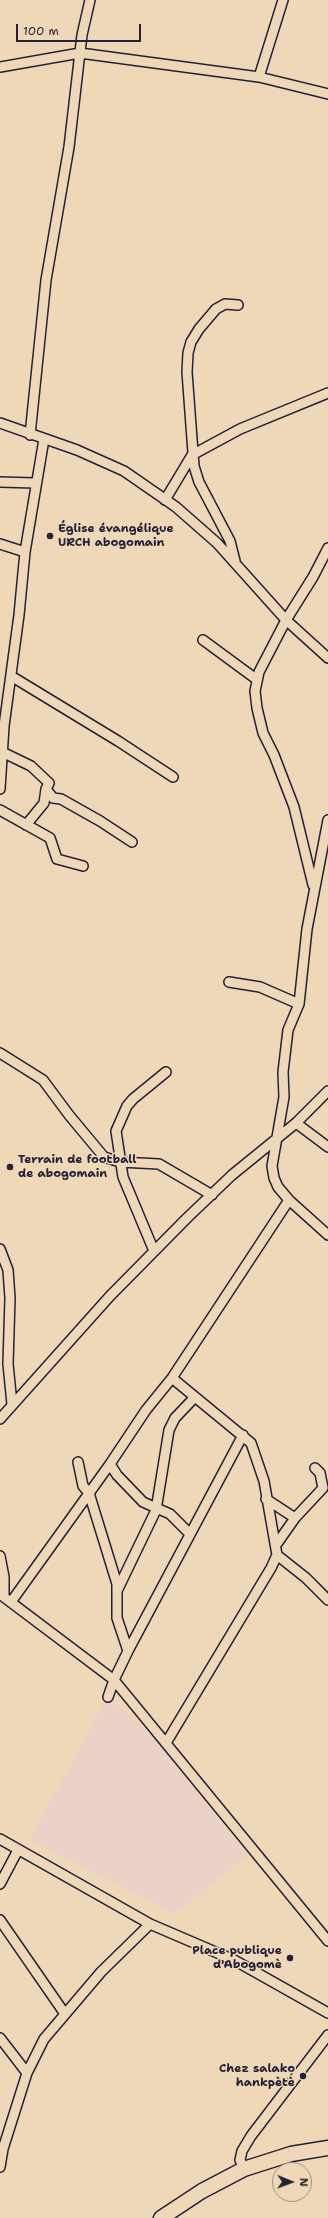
<!DOCTYPE html>
<html>
<head>
<meta charset="utf-8">
<style>
	body { margin:0 }
	#map { position:relative; width:328px; height:2218px; overflow:hidden; background:#efd8b8; font-family:"Shantell Sans",sans-serif }
	canvas { display:block }
	.north { position:absolute; left:272px; top:2162px; width:40px; height:40px; box-sizing:border-box; background:#efd8b8; border:1px solid #9d8f86; border-radius:50%; rotate:91deg; font-size:11px; font-weight:700; line-height:16px; text-align:center; color:#22223b }
	.north::after { content:''; display:block; margin:auto; width:14px; height:18px; background:#22223b; clip-path:polygon(50% 0,100% 100%,50% 72%,0 100%) }
	.scale { position:absolute; left:16px; top:24px; width:125px; height:18px; box-sizing:border-box; border:2px solid #22223b; border-top:0; padding-left:5px; font-size:12px; line-height:14px; white-space:nowrap; color:#22223b; -webkit-text-stroke:3px #efd8b8; paint-order:stroke }
</style>
</head>
<body>
<div id="map">
<canvas width="328" height="2218"></canvas>
<div class="north">N</div>
<div class="scale">100 m</div>
</div>
<script>
const ctx = document.querySelector('canvas').getContext('2d');
ctx.lineJoin = 'round';
function paint(path, color) { ctx.fillStyle = color; ctx.fill(path, 'evenodd'); }
const shape = rows => new Path2D(rows.map(r => 'M' + r).join(''));
function stroke(path, color, width, dash) { ctx.strokeStyle = color; ctx.lineWidth = width; ctx.lineCap = dash ? 'butt' : 'round'; ctx.setLineDash(dash || []); ctx.stroke(path); }
function drawText(font, color, halo, rows, align = 'center') {
  ctx.font = font + ' "Shantell Sans",sans-serif'; ctx.lineWidth = 3; ctx.setLineDash([]); ctx.textBaseline = 'middle'; ctx.strokeStyle = halo; ctx.fillStyle = color; for (const [text, x, y, turn = 0] of rows) {
    ctx.save(); ctx.translate(x, y); ctx.rotate((+turn || 0) * Math.PI / 180); ctx.textAlign = isNaN(turn) ? turn : align; if (halo) ctx.strokeText(text, 0, 0); ctx.fillText(text, 0, 0); ctx.restore();
  }
}
const built = shape([
	[108,1697,149,1732,248,1856,174,1913,29,1840]
]);
const street = shape([
	[0,67,80,53,259,77,328,94],
	[259,77,283,0],
	[0,423,77,450,124,471,176,507,217,543,286,620,328,658],
	[30,435,46,280,69,147,82,35,90,0],
	[0,482,35,483],
	[165,500,192,455,240,429,328,393],
	[0,544,25,552],
	[235,561,230,541,199,482,194,466,187,372,188,353,191,342,199,329,216,309,225,304,238,305],
	[203,640,256,679],
	[11,676,118,741,173,777],
	[0,751,31,766,49,783,46,789,44,803,26,825],
	[0,789,4,726,19,615,25,552,44,439],
	[46,789,53,798,61,799,100,821,132,842],
	[0,810,50,838,57,859,83,866],
	[328,820,307,929,299,1004,288,1030,283,1072,284,1097,272,1166,274,1178,278,1187,289,1200,328,1235],
	[313,885,294,807,274,755,263,733,257,708,255,691,259,672,286,620,313,577,328,548],
	[229,982,260,987,299,1004],
	[0,1053,43,1080,69,1115,104,1157,120,1162,159,1164,212,1195],
	[296,1123,328,1147],
	[0,1249,8,1270,10,1298,8,1364,12,1404],
	[154,1251,123,1177,116,1131,127,1106,133,1099,166,1072],
	[0,1419,110,1296,187,1218,232,1175,296,1123,328,1091],
	[78,1462,83,1486,89,1493,117,1584,117,1618,128,1651],
	[110,1464,117,1475,143,1502,170,1514,190,1534],
	[266,1499,295,1518,276,1545],
	[295,1518,323,1488,320,1473,315,1468],
	[277,1555,306,1578,328,1600],
	[0,1556,4,1577,4,1597],
	[117,1591,156,1510,169,1430,175,1418,195,1397],
	[0,1594,114,1680,328,1941],
	[11,1602,110,1464,146,1410,172,1378,289,1200],
	[108,1697,114,1680,128,1651,243,1435],
	[166,1743,271,1568,277,1555,264,1481,251,1443,172,1378],
	[0,1839,150,1924,234,1960,328,2013],
	[0,1884,18,1850],
	[0,1920,65,2014],
	[0,2038,27,2073],
	[0,2167,3,2149,27,2073,44,2039,101,1972,150,1924],
	[244,2169,240,2160,242,2151,251,2136,328,2035]
]);
const primary = shape([
	[161,2218,202,2191,244,2169,291,2154,328,2148]
]);
const markers = [
	[50,536,4,"#22223b"],
	[10,1167,4,"#22223b"],
	[290,1958,4,"#22223b"],
	[303,2076,4,"#22223b"]
];
const poiNames = [
	["Église évangélique",58,529],
	["URCH abogomain",58,543],
	["Terrain de football",18,1160],
	["de abogomain",18,1174],
	["Place publique",282,1951,"right"],
	["d'Abogomè",282,1965,"right"],
	["Chez salako",295,2069,"right"],
	["hankpètè",295,2083,"right"]
];
paint(built, '#ecd1c7');
stroke(street, '#22223b', 12);
stroke(primary, '#22223b', 17);
stroke(street, '#efd8b8', 9);
stroke(primary, '#efd8b8', 14);
for (const [x, y, r, color] of markers) { const dot = new Path2D(); dot.arc(x, y, r, 0, 2 * Math.PI); ctx.fillStyle = color; ctx.fill(dot); stroke(dot, '#efd8b8', 1.5); }
drawText('bold 12px', '#22223b', '#efd8b8', poiNames, 'left');
</script>
</body>
</html>
